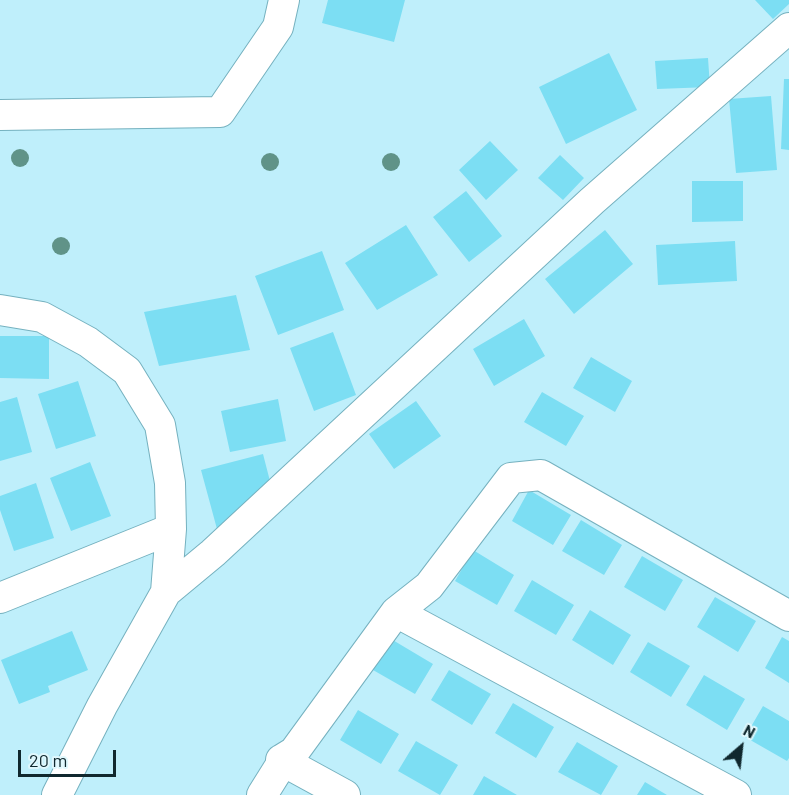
<!DOCTYPE html>
<html>
<head>
<meta charset="utf-8">
<style>
	body { margin:0 }
	#map { position:relative; width:789px; height:795px; overflow:hidden; background:#bfeffb; font-family:Barlow,sans-serif }
	canvas { display:block }
	.north { position:absolute; left:711px; top:717px; width:60px; height:60px; -webkit-text-stroke:4px #e0f8fd; paint-order:stroke; rotate:28deg; font-size:16px; font-weight:700; line-height:24px; text-align:center; color:#10282e }
	.north::after { content:''; display:block; margin:auto; width:21px; height:27px; background:#10282e; clip-path:polygon(50% 0,100% 100%,50% 72%,0 100%) }
	.scale { position:absolute; left:18px; top:750px; width:98px; height:27px; box-sizing:border-box; border:3px solid #10282e; border-top:0; padding-left:8px; font-size:18px; line-height:21px; white-space:nowrap; color:#10282e; -webkit-text-stroke:4px #e0f8fd; paint-order:stroke }
</style>
</head>
<body>
<div id="map">
<canvas width="789" height="795"></canvas>
<div class="north">N</div>
<div class="scale">20 m</div>
</div>
<script>
const ctx = document.querySelector('canvas').getContext('2d');
ctx.lineJoin = 'round';
function paint(path, color) { ctx.fillStyle = color; ctx.fill(path, 'evenodd'); }
const shape = rows => new Path2D(rows.map(r => 'M' + r).join(''));
function stroke(path, color, width, dash) { ctx.strokeStyle = color; ctx.lineWidth = width; ctx.lineCap = dash ? 'butt' : 'round'; ctx.setLineDash(dash || []); ctx.stroke(path); }
const building = shape([
	[328,0,405,0,394,42,322,23],
	[755,0,789,0,789,4,773,19],
	[609,53,637,110,566,144,539,87],
	[708,58,710,87,657,89,655,61],
	[784,79,789,79,789,150,781,149],
	[771,96,777,170,736,173,729,99],
	[490,141,518,170,486,200,459,170],
	[560,155,584,178,563,200,538,178],
	[692,181,743,181,743,221,692,222],
	[466,191,502,236,469,262,433,217],
	[406,225,438,275,377,310,345,263],
	[605,230,633,264,574,314,545,279],
	[735,241,737,281,658,285,656,245],
	[322,251,344,310,278,335,255,276],
	[236,295,250,350,159,366,144,312],
	[524,319,545,356,494,386,473,349],
	[333,332,356,395,314,411,290,348],
	[0,336,49,336,49,379,0,378],
	[591,357,632,381,615,412,573,388],
	[78,381,96,436,56,449,38,394],
	[542,392,584,416,566,446,524,422],
	[17,397,32,452,0,461,0,402],
	[278,399,286,441,230,452,221,411],
	[416,401,441,436,394,469,369,434],
	[263,454,271,485,217,529,201,470],
	[90,462,111,516,71,531,50,478],
	[36,483,54,538,14,551,0,510,0,496],
	[529,490,571,515,553,545,512,521],
	[581,520,622,545,604,575,562,551],
	[473,550,514,575,497,605,455,581],
	[642,556,683,580,665,611,624,587],
	[532,580,574,605,556,635,514,611],
	[715,597,756,621,738,652,697,627],
	[590,610,631,635,613,665,572,640],
	[72,631,88,670,48,686,50,692,19,704,1,660],
	[782,637,789,641,789,683,765,668],
	[391,639,433,664,415,694,373,670],
	[648,642,690,666,671,697,630,672],
	[449,670,491,694,472,725,431,700],
	[704,675,745,699,727,730,686,705],
	[513,703,554,727,536,758,495,733],
	[763,706,789,721,789,758,787,761,745,737],
	[358,710,399,734,381,764,340,740],
	[416,741,458,765,440,795,398,771],
	[577,742,618,766,601,795,558,772],
	[484,776,517,795,473,795],
	[645,782,667,795,637,795]
]);
const minor = shape([
	[0,115,220,112,278,27,284,0],
	[0,310,42,317,88,342,127,371,160,425,170,483,171,529,166,592,102,706,57,795],
	[166,592,213,553,592,201,789,28],
	[0,598,171,529],
	[396,612,736,795],
	[281,760,345,795],
	[262,795,282,763,281,760,294,752,396,612,429,586,511,478,541,475,789,616]
]);
const trees = [
	[20,158],
	[270,162],
	[391,162],
	[61,246]
];
paint(building, '#7cdef3');
stroke(minor, '#75b1bf', 32);
stroke(minor, '#fff', 30);
ctx.fillStyle = '#609388';
for (const [x, y] of trees) { ctx.beginPath(); ctx.arc(x, y, 9, 0, 2 * Math.PI); ctx.fill(); }
</script>
</body>
</html>
